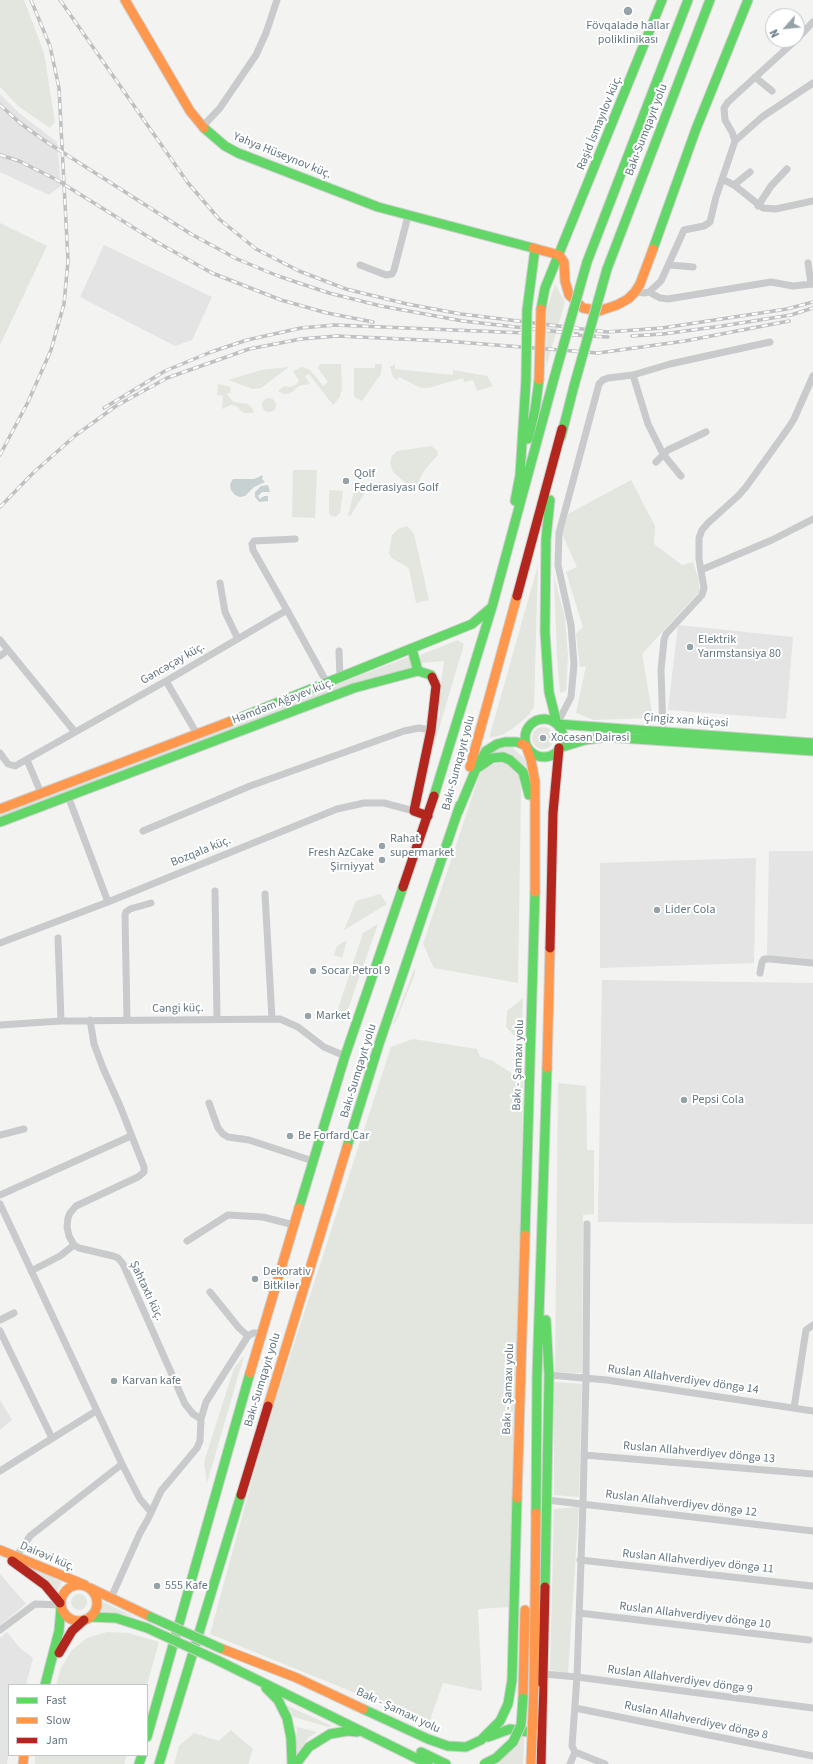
<!DOCTYPE html>
<html>
<head>
<meta charset="utf-8">
<style>
	body { margin:0 }
	#map { position:relative; width:813px; height:1764px; overflow:hidden; background:#f3f3f1; font-family:"Source Sans 3",sans-serif }
	canvas { display:block }
	.legend { position:absolute; left:8px; top:1684px; width:140px; height:72px; box-sizing:border-box; background:#fff; border:1px solid #c1c8cc; margin:0; padding:5px 7px; list-style:none; font-size:12px; color:#637680 }
	.legend li { display:flex; align-items:center; gap:8px; height:20px }
	.legend b { width:20px; border:1px solid #c1c8cc }
	.north { position:absolute; left:765px; top:8px; width:40px; height:40px; box-sizing:border-box; background:#fff; border:1px solid #c1c8cc; border-radius:50%; rotate:243deg; font-size:11px; font-weight:700; line-height:16px; text-align:center; color:#637680 }
	.north::after { content:''; display:block; margin:auto; width:14px; height:18px; background:#95a2a8; clip-path:polygon(50% 0,100% 100%,50% 72%,0 100%) }
</style>
</head>
<body>
<div id="map">
<canvas width="813" height="1764"></canvas>
<ul class="legend">
<li><b style="height:5px;background:#63d668"></b>Fast</li>
<li><b style="height:5px;background:#ff974d"></b>Slow</li>
<li><b style="height:5px;background:#b3261e"></b>Jam</li>
</ul>
<div class="north">N</div>
</div>
<script>
const ctx = document.querySelector('canvas').getContext('2d');
ctx.lineJoin = 'round';
function paint(path, color) { ctx.fillStyle = color; ctx.fill(path, 'evenodd'); }
const shape = rows => new Path2D(rows.map(r => 'M' + r).join(''));
function stroke(path, color, width, dash) { ctx.strokeStyle = color; ctx.lineWidth = width; ctx.lineCap = dash ? 'butt' : 'round'; ctx.setLineDash(dash || []); ctx.stroke(path); }
function drawText(font, color, halo, rows, align = 'center') {
  ctx.font = font + ' "Source Sans 3",sans-serif'; ctx.lineWidth = 4; ctx.setLineDash([]); ctx.textBaseline = 'middle'; ctx.strokeStyle = halo; ctx.fillStyle = color; for (const [text, x, y, turn = 0] of rows) {
    ctx.save(); ctx.translate(x, y); ctx.rotate((+turn || 0) * Math.PI / 180); ctx.textAlign = isNaN(turn) ? turn : align; if (halo) ctx.strokeText(text, 0, 0); ctx.fillText(text, 0, 0); ctx.restore();
  }
}
const built = shape([
	[0,94,19,113,57,142,61,186,49,195,0,172],
	[104,245,212,297,192,340,175,346,80,297],
	[678,625,793,637,786,719,668,710],
	[769,851,813,851,813,960,767,956],
	[756,858,754,963,600,968,600,863],
	[602,980,813,983,813,1224,598,1222],
	[0,1400,12,1420,0,1430],
	[0,1574,26,1604,0,1625],
	[7,1632,20,1648,33,1658,26,1685,9,1685,9,1748,7,1764,0,1764,0,1638]
]);
const green = shape([
	[0,0,24,0,44,53,55,122,50,128,18,106,0,87],
	[0,223,47,246,0,345],
	[555,284,565,302,546,367,547,309],
	[320,364,341,364,342,388,340,397,333,405,309,374,305,376,310,384,299,386,292,392,287,394,283,394,278,391,284,386,290,387,295,385,299,381,293,371,302,367,310,370,323,386,328,382,318,368],
	[375,364,382,364,381,374,362,401,354,397,354,368,375,368],
	[395,364,395,369,453,375,453,370,487,376,493,386,477,391,473,380,464,382,463,378,428,388,421,388,399,377,397,380,393,377,390,367],
	[289,367,261,388,253,389,228,380,261,370],
	[218,384,231,387,230,393,227,393,229,397,234,402,248,404,252,408,254,413,244,413,236,406,231,405,222,409,223,396,217,395],
	'262 405a7 7 0 1 1 14 0a7 7 0 1 1-14 0Z',
	[431,446,437,450,438,455,429,465,422,474,416,489,410,487,393,472,390,463,392,456,397,451],
	[293,470,317,470,315,518,292,517],
	[357,480,370,485,350,516,348,515],
	[631,480,655,526,654,544,682,565,693,562,698,577,700,591,642,654,653,718,594,720,576,713,586,666,580,667,576,634,583,627,566,572,577,567,562,534,568,514],
	[329,490,343,491,340,513,335,517,331,516,329,513],
	[407,526,414,534,429,600,416,603,409,569,406,566,393,559,389,554,392,535,398,529],
	[538,565,534,707,528,716,512,729,502,735,489,738],
	[554,576,565,618,568,656,566,691,560,693,557,658],
	[458,640,464,644,422,786,440,713,438,705,444,661,421,663,420,655],
	[411,656,413,667,386,674,0,819,0,812],
	'532 738a11 11 0 1 1 22 0a11 11 0 1 1-22 0Z',
	[511,747,524,758,527,767,492,752,498,749],
	[504,762,519,776,521,788,518,983,434,968,423,944,480,773,486,766],
	[380,894,387,904,344,930,356,901],
	[378,924,343,1023,336,1015,363,933],
	[347,940,342,958,334,955,337,946],
	[415,967,415,974,396,1021,393,1025],
	[523,998,521,1043,506,1027,507,1011],
	[413,1039,477,1049,480,1057,493,1061,523,1081,520,1269,510,1607,478,1609,482,1691,443,1683,429,1723,210,1634,264,1436,391,1047],
	[558,1083,586,1086,587,1150,594,1150,594,1214,583,1215,582,1373,555,1372],
	[244,1356,207,1483,204,1462,234,1368],
	[554,1382,582,1384,579,1497,554,1495],
	[579,1507,568,1673,550,1670,554,1509],
	[21,1563,62,1582,57,1592],
	'71 1602a8 8 0 1 1 16 0a8 8 0 1 1-16 0Z',
	[103,1602,137,1618,123,1614,97,1613],
	[107,1632,129,1633,159,1642,147,1685,56,1685,61,1668,72,1650,87,1638],
	[286,1705,332,1726,328,1727,294,1717],
	[525,1724,523,1764,495,1764],
	[297,1727,317,1732,308,1738,295,1757],
	[231,1730,253,1749,248,1764,174,1764,179,1746,194,1733,219,1741],
	[35,1755,127,1755,124,1764,35,1764]
]);
const water = shape([
	[263,475,262,479,265,482,254,487,245,496,240,497,235,495,231,490,230,484,233,479,254,479],
	[268,485,270,492,262,492,258,496,260,499,264,496,268,496,268,501,259,502,255,497,255,492,261,486]
]);
const street = shape([
	[797,39,813,22],
	[755,77,772,91],
	[202,127,220,108,256,55,266,33,277,0],
	[735,141,762,117,813,83],
	[722,179,734,185,763,208,776,209,813,201],
	[734,185,750,172],
	[758,206,771,186,787,169],
	[808,263,811,284],
	[360,265,386,275,392,274,394,270,408,216],
	[669,265,693,267],
	[635,292,644,293,649,292,661,281,684,230,704,226,710,222,716,197,735,141,732,132,725,120,724,108,728,102,796,40],
	[649,292,660,298,668,299,771,282,793,286,813,284],
	[633,375,670,364,770,342],
	[656,462,668,450,706,432],
	[701,570,772,540,813,519],
	[220,583,225,612,238,639],
	[287,610,253,550,252,544,254,541,295,539],
	[0,640,75,732],
	[339,651,340,678],
	[0,656,8,650],
	[166,681,197,734],
	[557,724,571,697,574,664,571,625,558,565,559,533,599,384,603,380,608,378,633,375,648,424,663,454,681,476],
	[663,732,661,670,664,640,666,634,702,595,704,588,699,559,699,538,702,530,708,523,738,496,746,487,789,427,794,419,813,376],
	[0,753,8,764,15,766,166,681,287,610,327,683],
	[27,760,41,793],
	[68,796,108,902],
	[143,831,250,786,404,731,419,728,431,730],
	[215,891,217,1019],
	[265,894,272,1019],
	[58,938,61,1021],
	[0,943,108,902,337,809,364,803,384,803,414,811],
	[760,973,762,962,764,959,770,959,813,963],
	[90,1020,94,1044,103,1068,120,1106,144,1167,144,1172,138,1177,76,1206,70,1213,68,1218,67,1227,69,1236,74,1245,79,1248,113,1256,118,1258,123,1264,185,1404,193,1414,201,1419,200,1441,197,1448,161,1491,148,1519,140,1533,111,1598],
	[127,1020,125,915,126,912,130,909,151,903],
	[0,1025,61,1021,280,1019,298,1027,324,1047,345,1056],
	[209,1103,218,1128,223,1134,228,1137,249,1140,313,1161],
	[0,1135,24,1129],
	[0,1195,131,1136],
	[0,1204,122,1464,30,1536,16,1557],
	[187,1241,228,1215,263,1217,294,1225],
	[31,1271,60,1256,74,1245],
	[210,1292,239,1328,248,1336],
	[0,1320,14,1313],
	[0,1331,52,1438],
	[549,1375,607,1380,813,1411],
	[794,1408,806,1330,813,1325],
	[201,1419,206,1402,248,1336,253,1333,261,1333],
	[584,1455,813,1474],
	[122,1464,140,1499,151,1512],
	[0,1471,96,1411],
	[547,1500,813,1531],
	[580,1560,812,1586],
	[579,1613,809,1640],
	[0,1630,35,1604,61,1605],
	[544,1674,577,1677,813,1708],
	[575,1708,813,1756],
	[575,1752,572,1746,577,1677,583,1503,586,1378,587,1224],
	[575,1752,605,1764],
	[570,1764,575,1752]
]);
const fast = shape([
	[204,128,225,146,238,153,378,207,533,248],
	[653,249,696,129,748,0],
	[587,262,688,0],
	[607,269,710,0],
	[541,309,545,288,662,0],
	[527,310,535,249],
	[561,437,574,386],
	[528,439,535,410,539,380],
	[550,500,546,539,545,632,549,692,557,724],
	[515,501,520,475,526,380],
	[412,649,418,671],
	'525 738a19 19 0 1 1 38 0a19 19 0 1 1-38 0Z',
	[229,722,472,624,492,607],
	[557,724,813,743],
	[559,748,585,740,606,737,813,751],
	[479,767,492,758,503,757,510,760,523,772,529,795],
	[434,796,492,607,553,382],
	[458,812,478,764,486,751,497,744,505,742,517,742,522,744],
	[0,822,354,688,418,671,431,675,432,677],
	[347,1147,379,1044,460,805],
	[299,1208,345,1056,403,887],
	[525,1235,535,892],
	[536,1513,537,1377,547,1068],
	[545,1587,549,1375,546,1320],
	[90,1617,116,1618,147,1628],
	[217,1660,428,1764],
	[45,1685,59,1631,61,1607],
	[266,1688,278,1700,287,1718,291,1738,292,1764],
	[363,1709,428,1739,448,1746,466,1747,481,1740,500,1721,508,1704,512,1680,517,1498],
	[147,1737,250,1373],
	[488,1737,510,1729,528,1732],
	[421,1752,446,1764],
	[139,1764,142,1755],
	[159,1764,241,1495],
	[296,1764,309,1747,330,1734,348,1731,357,1732]
]);
const slow = shape([
	[125,0,190,111,204,128],
	[533,248,559,255,564,262,565,281,569,295,583,308,599,311,617,305,628,299,635,292,640,284,653,249],
	[522,744,526,746,531,760,535,782,535,892],
	[470,767,517,596],
	[0,809,229,722],
	[547,1068,550,948],
	[250,1373,299,1208],
	[268,1406,347,1147],
	[517,1498,525,1235],
	[0,1550,85,1585],
	'61 1603a18 18 0 1 1 36 0a18 18 0 1 1-36 0Z',
	[90,1588,151,1617],
	[220,1648,297,1678,363,1709],
	[534,1686,536,1513],
	[523,1698,525,1610],
	[23,1764,24,1755]
]);
const jam = shape([
	[517,596,562,429],
	[428,816,414,811,431,730,436,686,432,677],
	[403,887,434,796],
	[550,948,553,813,559,748],
	[241,1495,268,1406],
	[12,1561,45,1585,60,1603],
	[59,1653,72,1631,84,1620],
	[541,1764,545,1587]
]);
const rail = shape([
	[60,0,188,183,219,219,256,249,299,271,346,289,407,304,461,314,607,332,662,328,787,309,813,302],
	[0,105,20,123,45,141,191,234,237,259,278,276,329,293,381,306,463,321,578,334],
	[0,155,19,161,57,180,155,241,212,273,281,300,327,313,373,322],
	[572,335,608,337],
	[632,336,663,334,722,326,791,315,813,308],
	[104,408,165,371,211,352,247,340,301,328,335,325,526,333],
	[0,455,28,402,51,350,64,304,68,261,59,88,50,46,31,0],
	[0,507,34,472,76,435,116,406,167,378,249,349,301,339,337,336,445,341,598,353,685,341,789,321]
]);
const fastBridge = shape([
	[526,380,527,310],
	[553,382,587,262],
	[574,386,607,269],
	[151,1617,220,1648],
	[147,1628,217,1660],
	[484,1764,496,1758,513,1742,521,1725,523,1698]
]);
const slowBridge = shape([
	[539,380,541,309],
	[531,1764,534,1686]
]);
const markers = [
	[628,11,5,"#95a2a8"],
	[346,481,4,"#95a2a8"],
	[690,647,4,"#95a2a8"],
	[543,738,4,"#95a2a8"],
	[382,846,4,"#95a2a8"],
	[382,860,4,"#95a2a8"],
	[657,910,4,"#95a2a8"],
	[313,971,4,"#95a2a8"],
	[308,1016,4,"#95a2a8"],
	[684,1100,4,"#95a2a8"],
	[290,1136,4,"#95a2a8"],
	[255,1279,4,"#95a2a8"],
	[114,1381,4,"#95a2a8"],
	[157,1586,4,"#95a2a8"]
];
const poiNames = [
	["Fövqaladə hallar",628,26,"center"],
	["poliklinikası",628,40,"center"],
	["Qolf",354,474],
	["Federasiyası Golf",354,488],
	["Elektrik",698,640],
	["Yarımstansiya 80",698,654],
	["Xocəsən Dairəsi",551,738],
	["Rahat",390,839],
	["supermarket",390,853],
	["Fresh AzCake",374,853,"right"],
	["Şirniyyat",374,867,"right"],
	["Lider Cola",665,910],
	["Socar Petrol 9",321,971],
	["Market",316,1016],
	["Pepsi Cola",692,1100],
	["Be Forfard Car",298,1136],
	["Dekorativ",263,1272],
	["Bitkilər",263,1286],
	["Karvan kafe",122,1381],
	["555 Kafe",165,1586]
];
const streetNames = [
	["Rəşid İsmayılov küç.",600,123,-68],
	["Bakı-Sumqayıt yolu",647,130,-69],
	["Yəhya Hüseynov küç.",282,156,22],
	["Gəncəçay küç.",173,664,-30],
	["Həmdəm Ağayev küç.",283,702,-21],
	["Çingiz xan küçəsi",686,721,4],
	["Bakı-Sumqayıt yolu",459,763,-75],
	["Bozqala küç.",201,852,-22],
	["Cəngi küç.",178,1009,-1],
	["Bakı - Şamaxı yolu",519,1065,-88],
	["Bakı-Sumqayıt yolu",359,1071,-73],
	["Şahtaxtı küç.",146,1291,65],
	["Bakı-Sumqayıt yolu",263,1380,-73],
	["Ruslan Allahverdiyev döngə 14",683,1380,8],
	["Bakı - Şamaxı yolu",509,1389,-88],
	["Ruslan Allahverdiyev döngə 13",699,1453,5],
	["Ruslan Allahverdiyev döngə 12",681,1504,7],
	["Dairəvi küç.",47,1557,23],
	["Ruslan Allahverdiyev döngə 11",698,1562,6],
	["Ruslan Allahverdiyev döngə 10",695,1616,7],
	["Ruslan Allahverdiyev döngə 9",680,1680,8],
	["Bakı - Şamaxı yolu",398,1711,25],
	["Ruslan Allahverdiyev döngə 8",696,1721,12]
];
paint(built, '#e3e4e3');
paint(green, '#e2e6df');
paint(water, '#c8d1d2');
stroke(fast, '#d0d1d1', 11);
stroke(slow, '#d0d1d1', 11);
stroke(jam, '#d0d1d1', 11);
stroke(street, '#c8cacb', 7);
stroke(fast, '#63d668', 9);
stroke(slow, '#ff974d', 9);
stroke(jam, '#b3261e', 9);
stroke(rail, '#bfc0c1', 3.5);
stroke(rail, '#fff', 2, [6]);
stroke(fastBridge, '#d0d1d1', 11, []);
stroke(slowBridge, '#d0d1d1', 11, []);
stroke(fastBridge, '#63d668', 9);
stroke(slowBridge, '#ff974d', 9);
for (const [x, y, r, color] of markers) { const dot = new Path2D(); dot.arc(x, y, r, 0, 2 * Math.PI); ctx.fillStyle = color; ctx.fill(dot); stroke(dot, '#fff', 1.5); }
drawText('12px', '#637680', '#fff', poiNames, 'left');
drawText('12px', '#637680', '#fff', streetNames);
</script>
</body>
</html>
